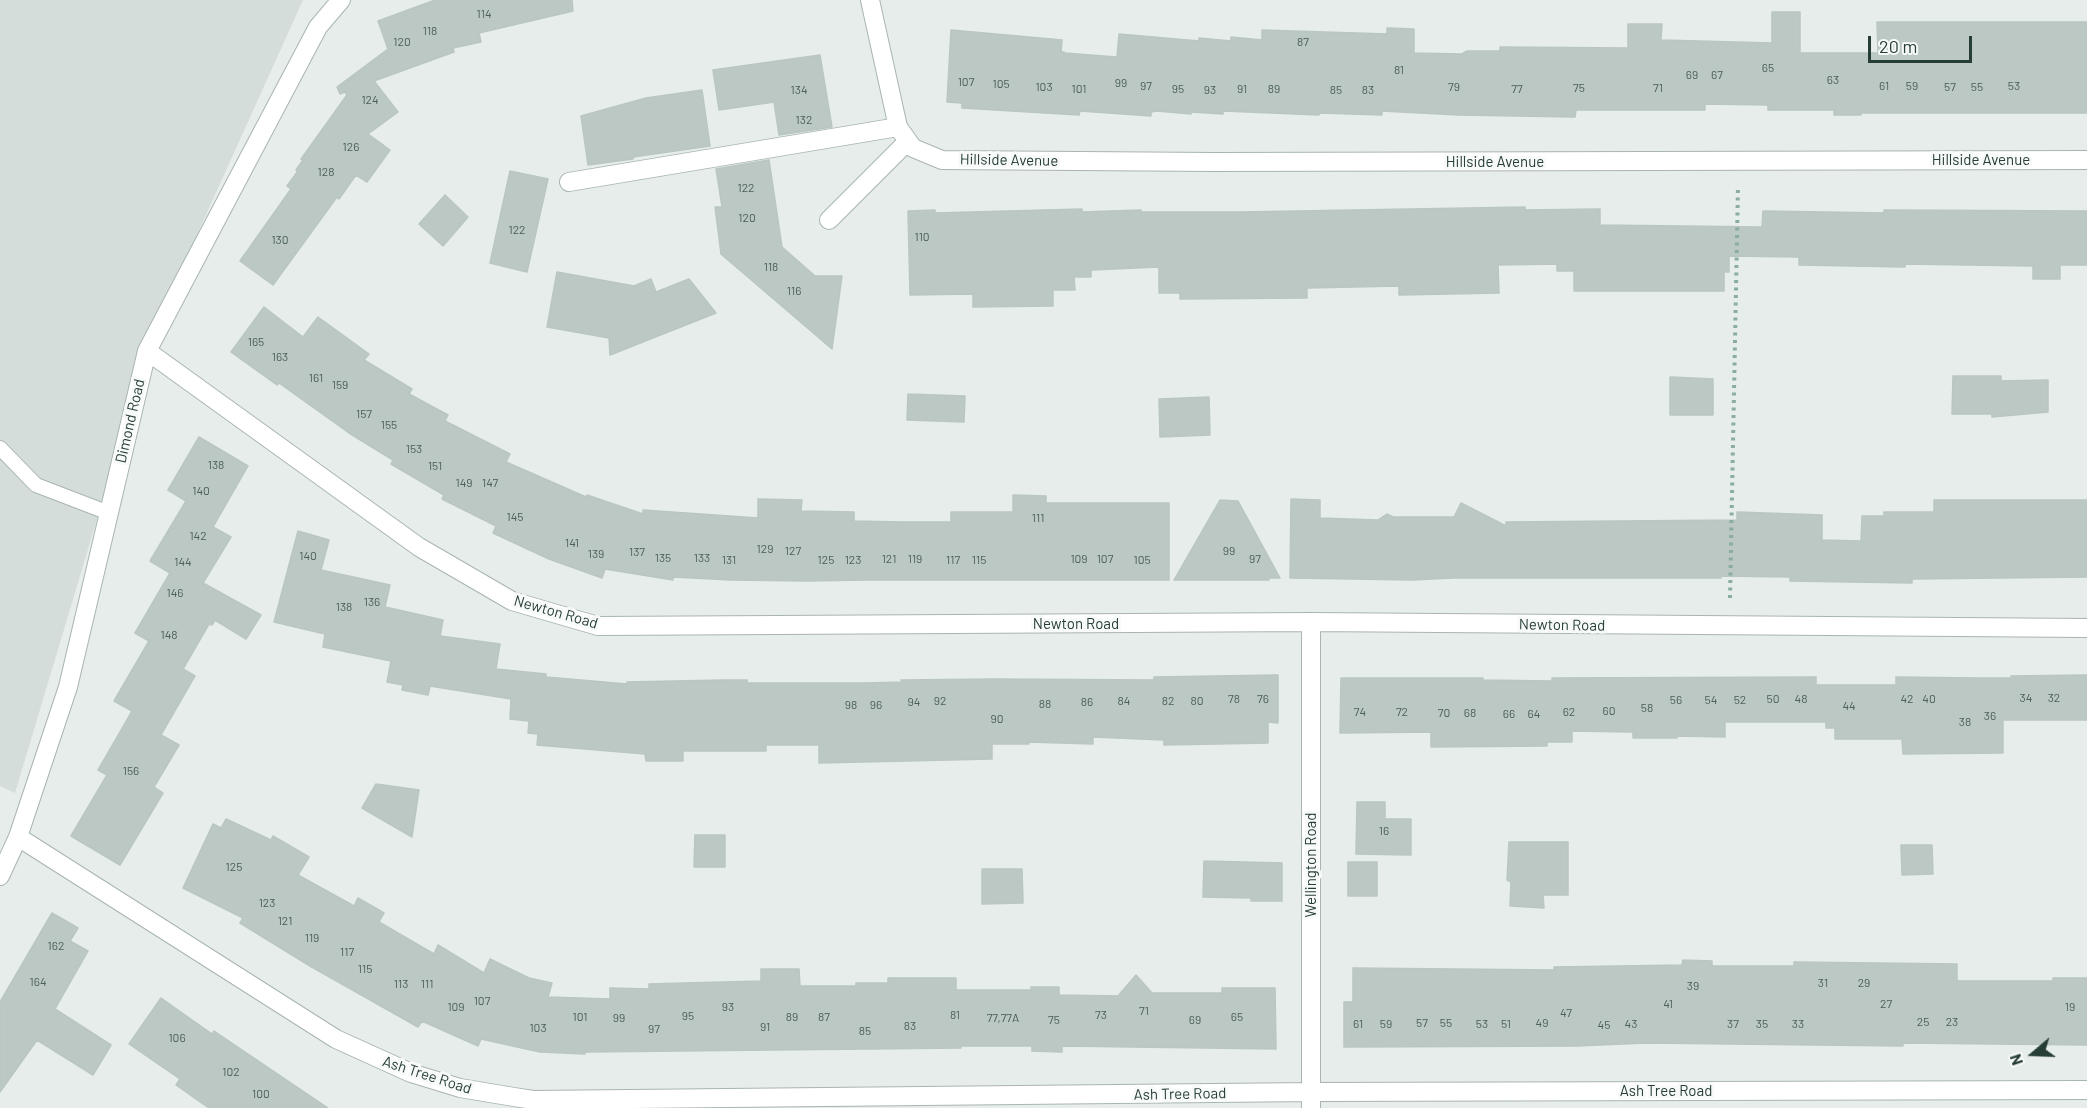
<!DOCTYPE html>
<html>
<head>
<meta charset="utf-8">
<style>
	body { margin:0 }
	#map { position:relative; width:2087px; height:1108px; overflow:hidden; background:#e6edea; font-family:Barlow,sans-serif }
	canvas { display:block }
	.north { position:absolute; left:2003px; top:1024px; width:60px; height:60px; -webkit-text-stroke:4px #f7faf8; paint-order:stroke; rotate:251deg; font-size:16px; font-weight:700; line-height:24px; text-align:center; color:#273e37 }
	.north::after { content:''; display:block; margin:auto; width:21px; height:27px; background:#273e37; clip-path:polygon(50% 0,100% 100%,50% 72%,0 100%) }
	.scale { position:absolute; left:1868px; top:36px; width:104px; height:27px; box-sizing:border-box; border:3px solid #273e37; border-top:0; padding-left:8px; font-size:18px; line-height:21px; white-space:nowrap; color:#273e37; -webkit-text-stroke:4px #f7faf8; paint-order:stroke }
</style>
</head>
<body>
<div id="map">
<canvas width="2087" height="1108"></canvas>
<div class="north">N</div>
<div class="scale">20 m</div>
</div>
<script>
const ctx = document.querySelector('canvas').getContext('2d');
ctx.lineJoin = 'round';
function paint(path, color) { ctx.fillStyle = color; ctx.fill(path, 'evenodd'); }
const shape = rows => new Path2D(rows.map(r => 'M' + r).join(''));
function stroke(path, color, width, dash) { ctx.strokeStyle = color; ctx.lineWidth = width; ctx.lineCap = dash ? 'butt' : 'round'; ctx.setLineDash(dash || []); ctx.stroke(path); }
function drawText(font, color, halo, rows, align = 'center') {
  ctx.font = font + ' Barlow,sans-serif'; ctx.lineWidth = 6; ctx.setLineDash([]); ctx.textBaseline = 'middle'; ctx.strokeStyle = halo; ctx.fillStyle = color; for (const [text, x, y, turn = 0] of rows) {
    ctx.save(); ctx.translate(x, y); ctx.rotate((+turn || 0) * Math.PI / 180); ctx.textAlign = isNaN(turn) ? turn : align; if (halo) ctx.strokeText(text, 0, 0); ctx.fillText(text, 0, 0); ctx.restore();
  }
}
const built = shape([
	[0,0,303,0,153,332,15,793,0,786]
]);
const building = shape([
	[435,0,572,0,573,11,479,33,481,42,453,48,454,52,374,81,398,112,368,134,390,150,367,182,356,175,339,199,337,197,273,285,240,261,291,189,287,186,298,171,296,170,303,160,301,159,347,95,345,92,340,94,337,87,388,49,378,21,435,0],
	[1772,12,1800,12,1800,53,1878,53,1877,22,2087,22,2087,113,1861,113,1861,115,1834,115,1834,110,1768,110,1768,105,1705,104,1705,110,1576,110,1575,117,1458,115,1382,111,1382,115,1319,113,1319,115,1223,111,1223,114,1191,112,1191,114,1157,111,1151,112,1151,116,1080,111,1079,115,962,108,962,103,947,102,951,30,1062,40,1061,52,1064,52,1064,53,1117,57,1119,34,1199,41,1199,38,1231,41,1231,37,1262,40,1262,30,1387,34,1387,28,1414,29,1414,53,1462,54,1467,51,1500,51,1500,47,1628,48,1628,24,1662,24,1661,40,1772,43,1772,12],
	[820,55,832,127,779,135,774,102,719,110,713,70,820,55],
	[702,90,710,146,633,157,633,159,588,165,581,116,646,98,702,90],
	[769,160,782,247,815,276,842,276,832,349,721,254,715,207,722,207,716,169,769,160],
	[510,171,548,179,527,272,490,263,510,171],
	[445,195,468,217,443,246,419,224,445,195],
	[1525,207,1525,210,1600,209,1600,225,1762,227,1763,211,1884,213,1884,210,2087,211,2087,265,2060,265,2060,279,2033,279,2033,266,1905,264,1905,267,1799,265,1799,257,1729,256,1729,272,1724,272,1724,291,1574,291,1574,271,1557,271,1557,264,1498,265,1499,293,1399,295,1399,286,1307,288,1307,298,1180,299,1180,293,1159,293,1159,267,1091,270,1091,277,1074,277,1075,290,1053,290,1053,306,973,307,973,294,910,295,908,211,935,210,935,213,1082,209,1082,212,1141,210,1141,212,1241,212,1525,207],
	[557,272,634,286,651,279,656,292,689,279,716,313,610,355,609,338,547,327,557,272],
	[264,307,303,337,318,317,369,354,364,360,412,389,409,394,448,415,445,421,510,454,506,462,586,497,587,495,643,514,643,510,758,518,758,499,802,500,801,511,854,512,854,521,902,522,951,522,951,512,1013,512,1013,495,1046,496,1046,503,1169,503,1169,580,865,580,807,581,731,580,673,577,673,580,605,569,602,578,549,559,493,533,496,526,442,499,444,495,391,464,393,460,349,433,279,383,277,385,231,352,264,307],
	[1953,376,2001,376,2001,381,2048,380,2048,412,1992,417,1992,414,1952,414,1953,376],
	[1670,377,1713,379,1713,415,1670,415,1670,377],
	[908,394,965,396,964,422,907,420,908,394],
	[1209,397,1210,435,1160,437,1159,399,1209,397],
	[199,437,248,466,213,527,231,537,203,583,261,615,246,639,215,620,212,625,209,624,183,669,195,676,161,735,179,745,154,787,163,793,120,865,71,836,107,775,98,770,132,711,114,701,149,641,135,633,170,573,150,561,186,501,168,490,199,437],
	[1291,499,1320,500,1320,518,1378,520,1387,514,1393,517,1454,517,1461,503,1506,526,1506,522,1737,520,1737,512,1822,515,1822,540,1861,541,1862,516,1884,516,1884,512,1934,512,1934,500,2087,500,2087,577,1912,579,1912,583,1790,581,1790,577,1721,576,1721,578,1453,578,1412,580,1290,578,1291,499],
	[1220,500,1238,501,1280,578,1269,578,1269,580,1174,580,1220,500],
	[298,531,329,540,321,570,390,585,385,607,443,620,440,636,500,644,496,669,546,674,546,677,627,684,627,682,723,680,747,680,747,683,864,683,902,682,901,680,995,679,1154,680,1154,677,1278,675,1278,723,1268,722,1268,743,1164,745,1164,740,1093,737,1093,744,1029,742,1029,744,992,744,992,759,819,763,819,745,766,745,766,751,683,751,683,761,646,761,645,754,537,745,538,734,528,733,529,721,510,719,511,699,430,686,428,695,402,690,403,685,387,682,391,661,323,647,325,634,274,622,298,531],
	[2087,675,2087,720,2003,720,2003,753,1903,754,1902,739,1835,739,1835,728,1826,728,1826,722,1725,722,1725,737,1677,736,1677,738,1633,738,1633,732,1572,731,1572,742,1547,742,1547,746,1431,747,1431,732,1340,733,1341,678,1483,678,1483,680,1552,681,1552,678,1816,677,1816,685,1896,685,1896,677,1977,678,2011,678,2011,676,2087,675],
	[376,784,419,790,412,837,362,808,376,784],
	[1357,802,1385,802,1385,819,1411,819,1411,855,1356,854,1357,802],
	[226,819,271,840,273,836,309,857,298,875,354,906,358,898,384,913,379,922,434,954,438,945,484,973,490,959,529,978,552,983,548,997,610,999,610,988,649,989,649,984,761,981,761,969,799,969,800,986,856,986,856,983,888,983,888,978,956,978,956,990,1031,990,1031,987,1059,987,1059,995,1118,996,1136,975,1152,993,1222,993,1222,988,1275,988,1276,1049,1062,1046,1062,1052,1032,1051,1032,1046,961,1046,961,1048,585,1052,585,1054,540,1052,481,1039,478,1046,422,1021,418,1027,310,966,240,923,243,918,183,888,213,824,221,828,226,819],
	[695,835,725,835,725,867,694,867,695,835],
	[1509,842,1568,842,1568,895,1543,895,1544,908,1510,906,1511,882,1507,880,1509,842],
	[1901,845,1932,845,1933,874,1902,875,1901,845],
	[1204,861,1282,863,1282,901,1251,901,1251,898,1203,897,1204,861],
	[1348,862,1377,862,1377,896,1348,896,1348,862],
	[982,869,1022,869,1023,903,982,904,982,869],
	[52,913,78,928,70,941,88,951,55,1009,111,1045,93,1075,37,1040,0,1092,0,1002,52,913],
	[1683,960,1712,961,1712,966,1794,966,1794,962,1957,964,1957,981,2053,981,2053,978,2087,978,2087,1045,1903,1043,1903,1046,1646,1043,1577,1046,1344,1047,1344,1002,1353,1002,1353,968,1554,970,1554,967,1682,965,1683,960],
	[161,998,212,1034,214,1031,328,1108,209,1108,176,1085,180,1079,129,1044,161,998]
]);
const path = shape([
	[1730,598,1738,186]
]);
const lane = shape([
	[0,448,36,485,109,513]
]);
const street = shape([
	[870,0,898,127,913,148,942,160,1214,162,2087,160],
	[569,182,898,127],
	[829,220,908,141],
	[147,351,419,547,512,601,598,626,1311,622,2087,628],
	[1311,622,1311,1108],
	[18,837,336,1039,411,1073,460,1088,514,1097,533,1100,1311,1092,2087,1090],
	[0,876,18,837,68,687,147,351,318,27,341,0]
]);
const numberNames = [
	["114",484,14],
	["118",430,31],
	["120",402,42],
	["87",1303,42],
	["65",1768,68],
	["81",1399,70],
	["69",1692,75],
	["67",1717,75],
	["63",1833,80],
	["107",966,82],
	["99",1121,83],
	["105",1001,84],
	["97",1146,86],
	["61",1884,86],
	["59",1912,86],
	["53",2014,86],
	["103",1044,87],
	["79",1454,87],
	["57",1950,87],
	["55",1977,87],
	["75",1579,88],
	["71",1658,88],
	["101",1079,89],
	["95",1178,89],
	["91",1242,89],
	["89",1274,89],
	["77",1517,89],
	["134",799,90],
	["93",1210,90],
	["85",1336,90],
	["83",1368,90],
	["124",370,100],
	["132",804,120],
	["126",351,147],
	["128",326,172],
	["122",746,188],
	["120",747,218],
	["122",517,230],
	["110",922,237],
	["130",280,240],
	["118",771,267],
	["116",794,291],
	["165",256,342],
	["163",280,357],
	["161",316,378],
	["159",340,385],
	["157",364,414],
	["155",389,425],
	["153",414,449],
	["138",216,465],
	["151",435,466],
	["149",464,483],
	["147",490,483],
	["140",201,491],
	["145",515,517],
	["111",1038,518],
	["142",198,536],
	["141",572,543],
	["129",765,549],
	["127",793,551],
	["99",1229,551],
	["137",637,552],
	["139",596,554],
	["140",308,556],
	["135",663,558],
	["133",702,558],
	["121",889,559],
	["119",915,559],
	["109",1079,559],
	["107",1105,559],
	["97",1255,559],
	["131",729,560],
	["125",826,560],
	["123",853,560],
	["117",953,560],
	["115",979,560],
	["105",1142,560],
	["144",183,562],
	["146",175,593],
	["136",372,602],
	["138",344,607],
	["148",169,635],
	["34",2026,698],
	["32",2054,698],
	["78",1234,699],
	["76",1263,699],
	["50",1773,699],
	["48",1801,699],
	["42",1907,699],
	["40",1929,699],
	["56",1676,700],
	["54",1711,700],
	["52",1740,700],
	["92",940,701],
	["84",1124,701],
	["82",1168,701],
	["80",1197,701],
	["94",914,702],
	["86",1087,702],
	["88",1045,704],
	["98",851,705],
	["96",876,705],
	["44",1849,706],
	["58",1647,708],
	["60",1609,711],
	["74",1360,712],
	["72",1402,712],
	["62",1569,712],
	["70",1444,713],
	["68",1470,713],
	["66",1509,714],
	["64",1534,714],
	["36",1990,716],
	["90",997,719],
	["38",1965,722],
	["156",131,771],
	["16",1384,831],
	["125",234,867],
	["123",267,903],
	["121",285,921],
	["119",312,938],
	["162",56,946],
	["117",347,952],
	["115",365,969],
	["164",38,982],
	["31",1823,983],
	["29",1864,983],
	["113",401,984],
	["111",427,984],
	["39",1693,986],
	["107",482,1001],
	["41",1668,1004],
	["27",1886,1004],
	["109",456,1007],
	["93",728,1007],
	["19",2070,1007],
	["71",1144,1011],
	["47",1566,1013],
	["81",955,1015],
	["73",1101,1015],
	["95",688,1016],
	["101",580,1017],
	["89",792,1017],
	["87",824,1017],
	["65",1237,1017],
	["99",619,1018],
	["77,77A",1003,1018],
	["75",1054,1020],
	["69",1195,1020],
	["25",1923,1022],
	["23",1952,1022],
	["57",1422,1023],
	["55",1446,1023],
	["49",1542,1023],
	["61",1358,1024],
	["59",1386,1024],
	["53",1482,1024],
	["51",1506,1024],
	["43",1631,1024],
	["37",1733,1024],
	["35",1762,1024],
	["33",1798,1024],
	["45",1604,1025],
	["83",910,1026],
	["91",765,1027],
	["103",538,1028],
	["97",654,1029],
	["85",865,1031],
	["106",177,1038],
	["102",231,1072],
	["100",261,1094]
];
const streetNames = [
	["Hillside Avenue",1009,160,1],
	["Hillside Avenue",1981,160],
	["Hillside Avenue",1495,162],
	["Dimond Road",130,421,-77],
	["Newton Road",556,612,16],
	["Newton Road",1076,624],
	["Newton Road",1562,625,1],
	["Wellington Road",1311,865,-90],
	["Ash Tree Road",427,1075,18],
	["Ash Tree Road",1666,1091],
	["Ash Tree Road",1180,1094,-1]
];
paint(built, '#d4ddd9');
paint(building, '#bcc8c3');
stroke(building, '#b9c6c1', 1.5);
stroke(lane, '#a9b5b1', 16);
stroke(street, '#a9b5b1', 20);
stroke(path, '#8aada2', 4, [3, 4.5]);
stroke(lane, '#fff', 14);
stroke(street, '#fff', 18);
drawText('12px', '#4c605a', null, numberNames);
drawText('15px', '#273e37', '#f7faf8', streetNames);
</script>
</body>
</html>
